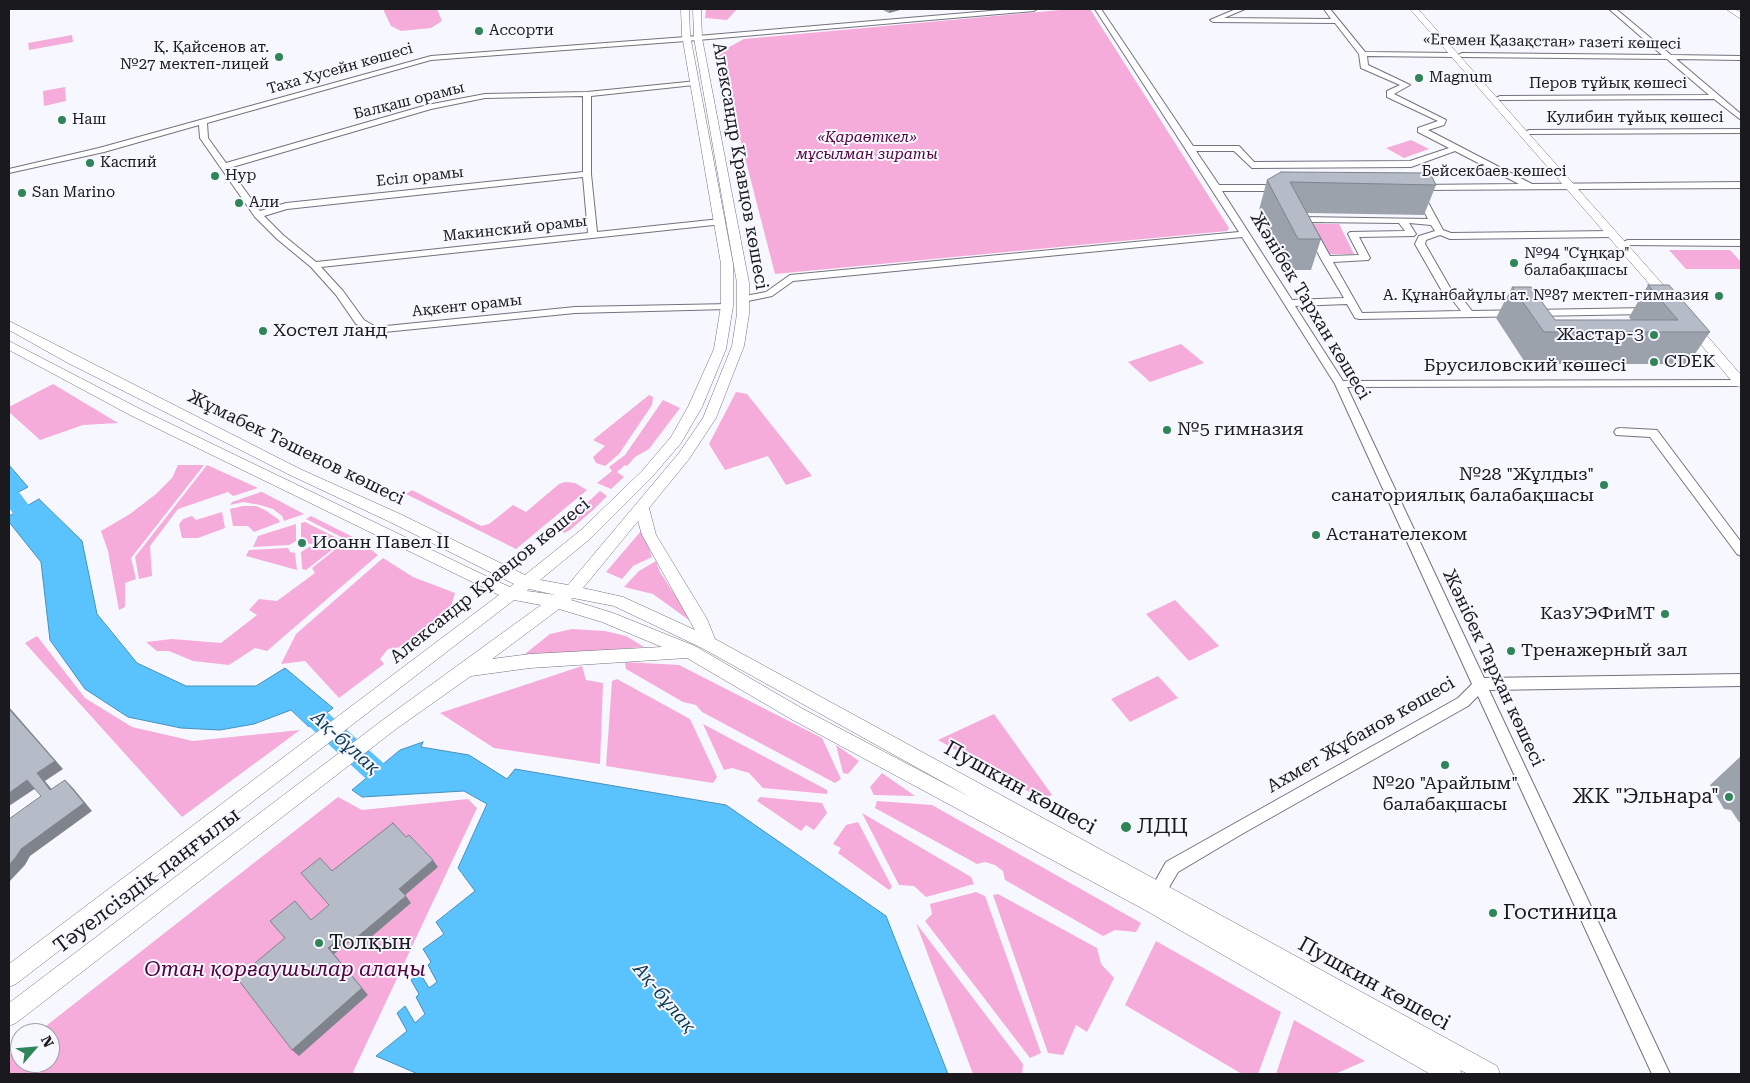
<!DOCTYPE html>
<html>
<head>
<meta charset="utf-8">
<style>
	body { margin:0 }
	#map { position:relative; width:1750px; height:1083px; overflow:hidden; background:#f7f7ff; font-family:"Roboto Serif",serif }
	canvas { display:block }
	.frame { position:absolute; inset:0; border:10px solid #1a191e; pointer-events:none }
	.north { position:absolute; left:10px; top:1023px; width:50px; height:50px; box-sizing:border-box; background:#f7f7ff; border:1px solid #9f9ea5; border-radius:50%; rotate:63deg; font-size:14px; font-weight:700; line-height:20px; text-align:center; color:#1a191e }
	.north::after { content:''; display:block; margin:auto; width:18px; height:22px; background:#2f8458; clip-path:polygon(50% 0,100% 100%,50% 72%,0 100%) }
</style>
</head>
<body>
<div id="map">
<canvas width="1750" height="1083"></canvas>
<div class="frame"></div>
<div class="north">N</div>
</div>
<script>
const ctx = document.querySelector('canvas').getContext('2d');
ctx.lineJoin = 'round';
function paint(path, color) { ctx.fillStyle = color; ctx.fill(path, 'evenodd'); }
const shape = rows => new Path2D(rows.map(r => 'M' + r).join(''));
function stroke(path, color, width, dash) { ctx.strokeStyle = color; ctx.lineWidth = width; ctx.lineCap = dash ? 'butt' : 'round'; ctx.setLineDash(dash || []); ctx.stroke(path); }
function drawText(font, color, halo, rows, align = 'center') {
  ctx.font = font + ' "Roboto Serif",serif'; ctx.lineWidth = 4; ctx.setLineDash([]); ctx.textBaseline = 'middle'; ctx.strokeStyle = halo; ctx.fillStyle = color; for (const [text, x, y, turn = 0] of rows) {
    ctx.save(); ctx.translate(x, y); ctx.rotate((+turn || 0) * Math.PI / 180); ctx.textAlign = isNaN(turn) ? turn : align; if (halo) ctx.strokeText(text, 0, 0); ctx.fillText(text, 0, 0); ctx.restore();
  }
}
const green = shape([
	[383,9,437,9,442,21,431,28,401,31,391,26],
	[706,9,737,9,727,20,705,18],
	[1071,9,1090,9,1229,228,1227,231,775,274,718,53,744,39],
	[72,35,73,42,29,50,28,43],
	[65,87,66,101,44,106,43,91],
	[1411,140,1429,149,1404,158,1386,148],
	[1313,224,1339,224,1354,254,1327,254],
	[1669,250,1730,250,1741,262,1741,269,1686,269],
	[1181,344,1204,363,1150,382,1128,362],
	[53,384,118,423,83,425,40,440,9,412,9,407],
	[736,392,747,394,812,476,786,485,768,456,725,470,709,444],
	[649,395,653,397,652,405,619,454,605,466,596,463,593,457,605,446,593,440],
	[663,400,680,408,649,449,635,457,627,466,625,465,617,472,624,477,611,489,597,483,612,471,609,467,625,455],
	[178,465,204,465,131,558,136,579,125,583,125,607,119,610,108,551,101,531,130,514,156,494,172,478],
	[207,465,258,488,233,496,228,492,178,509,150,546,152,576,139,579,135,557],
	[565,482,575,483,587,490,516,549,406,494,412,490,481,526,489,524,513,505,526,512,559,484],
	[600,491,607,496,593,510,570,530,564,533,559,528],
	[261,492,262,492,304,514,284,521,282,516,273,509,260,505,243,502,230,505,232,502],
	[243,506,256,506,265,510,278,519,280,522,254,532,248,526,233,526,230,509],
	[222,512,225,528,198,538,182,538,179,524,183,519,192,516,196,520],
	[311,516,357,539,378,555,267,651,255,648,229,665,193,661,169,651,157,651,146,642,172,639,221,643,257,615,249,610,259,599,277,601,315,573,312,568,347,540,306,519],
	[305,522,343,541,309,544,306,540,301,538,301,523],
	[296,524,296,541,289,545,253,547,258,536],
	[641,531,644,533,652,557,633,566,622,579,606,572],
	[337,546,306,570,302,569,301,552,309,547],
	[288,548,290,552,295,553,297,570,246,556,249,550],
	[383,558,413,577,455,593,449,613,401,647,388,649,380,659,384,664,339,698,305,661,281,664,296,634],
	[656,561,660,572,693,623,653,594,624,587,639,571],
	[1175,600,1219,646,1189,661,1146,614],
	[572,629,605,631,626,636,644,647,521,657,550,634],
	[37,636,85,698,132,727,193,741,300,730,182,817,25,643],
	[625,662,679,665,822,738,841,779,835,783,702,712,696,705,683,702,626,669],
	[582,666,586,680,603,683,600,764,494,748,440,713],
	[1158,676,1178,698,1130,722,1111,699],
	[617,679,690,719,717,777,713,783,606,766,612,681],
	[994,714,1052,795,1042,799,938,740],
	[703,724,827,790,827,794,763,788,749,773,732,768,724,770],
	[836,745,859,761,848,774,843,773],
	[882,773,915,796,874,795,870,787],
	[338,797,362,810,468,799,477,808,353,1072,356,1074,9,1074,9,1055,20,1047,20,1063,50,1063,50,1033,37,1033],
	[760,797,822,803,827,813,814,830,806,825,801,831,757,801],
	[877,801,932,805,1141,923,1136,932,1115,930,1103,936,1005,880,1003,871,995,865,985,862,977,864,875,808],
	[862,813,971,877,974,884,926,897,914,886,899,885],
	[858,822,892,887,889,890,838,853,841,848,833,844,846,825],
	[976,892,985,896,1041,1053,1030,1058,925,921,932,914,930,904],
	[998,894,1097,948,1101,964,1114,978,1087,1032,1076,1025,1063,1055,1048,1053,993,895],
	[916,923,1023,1064,1022,1074,973,1074],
	[1156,941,1281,1012,1258,1074,1242,1074,1125,1005],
	[1294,1020,1365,1061,1335,1074,1276,1074]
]);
const water = shape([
	[9,465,28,487,9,497,9,465],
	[39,499,82,541,97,614,137,663,186,686,256,686,285,668,333,708,309,727,291,710,254,724,220,730,181,728,128,717,85,689,50,640,41,562,9,522,9,516,39,499],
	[423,742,421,747,469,755,507,779,515,769,726,805,886,916,948,1074,418,1074,376,1056,407,1031,397,1013,405,1006,415,1023,425,1014,416,997,419,994,411,980,420,973,429,988,437,982,428,965,431,962,423,949,444,934,436,922,475,891,458,868,487,804,464,791,362,797,352,790,400,750,423,742]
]);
const river = shape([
	[9,486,16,488,44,526,48,531,44,536,37,539,30,536,9,508,9,486],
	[297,690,306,693,390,769,399,769,408,772,412,780,408,788,399,791,385,791,376,788,288,707,285,700,288,693,297,690]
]);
const minor = shape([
	[1013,9,1037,9,1034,11,686,41,431,60,207,123,208,138,226,163,427,105,485,94,587,92,697,81,698,83,694,85,591,96,591,174,597,232,720,219,725,222,723,224,321,267,343,291,364,320,376,327,575,307,731,304,731,308,727,309,575,313,374,333,356,324,336,295,311,267,277,239,255,217,200,138,199,125,104,152,9,173,9,169,99,148,431,56,686,37,1013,9],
	[583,96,583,172,286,203,260,211,229,168,431,109,485,98,583,96],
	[583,177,588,233,316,262,283,235,264,216,287,209,583,177],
	[1095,9,1101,9,1193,146,1239,146,1254,162,1410,161,1449,148,1418,132,1418,128,1438,121,1387,97,1387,91,1400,85,1361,68,1359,54,1335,23,1213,22,1210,20,1236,9,1245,9,1224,18,1331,19,1324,9,1330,9,1365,52,1455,53,1458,55,1462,53,1662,55,1609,9,1616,9,1671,55,1741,56,1741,60,1676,59,1741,114,1741,120,1714,99,1500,100,1496,98,1500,96,1709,95,1667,59,1462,57,1458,55,1455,57,1367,56,1368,65,1410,85,1394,94,1446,120,1444,125,1428,130,1532,184,1741,182,1741,188,1419,190,1415,187,1416,185,1519,184,1455,151,1411,167,1252,168,1234,151,1196,151,1219,185,1281,185,1285,188,1281,191,1222,191,1292,300,1344,298,1321,259,1300,219,1302,217,1428,219,1415,193,1419,190,1423,193,1443,230,1451,233,1612,231,1617,234,1612,237,1450,239,1440,235,1426,240,1425,244,1452,291,1462,298,1472,311,1648,308,1653,311,1648,314,1359,319,1355,318,1347,304,1295,306,1343,381,1741,380,1741,386,1347,387,1484,678,1741,674,1741,686,1489,690,1670,1074,1652,1074,1478,696,1468,706,1242,834,1178,872,1161,901,1155,904,1149,901,1147,896,1166,862,1458,698,1472,684,1335,384,1242,237,793,281,772,296,743,302,738,299,740,297,766,292,790,275,1239,232,1095,9],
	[1311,222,1399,223,1405,231,1350,232,1348,234,1359,255,1330,256,1311,222],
	[1409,223,1431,225,1435,231,1419,236,1415,244,1443,293,1454,302,1461,311,1362,313,1333,262,1368,260,1370,258,1359,237,1414,236,1416,234,1409,223],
	[1741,129,1741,133,1529,134,1525,132,1529,130,1741,129],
	[1628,240,1741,240,1741,246,1625,245,1625,241,1628,240],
	[1620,428,1657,430,1741,542,1741,556,1737,554,1650,437,1616,435,1614,432,1616,429,1620,428]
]);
const major = shape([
	[681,9,689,9,690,35,733,264,733,306,726,349,702,407,681,443,652,477,591,538,540,580,568,585,679,453,703,418,732,346,737,314,737,283,694,38,693,9,701,9,702,38,749,283,749,314,744,346,716,418,689,459,649,508,656,535,707,619,715,639,1497,1066,1500,1074,1468,1074,1460,1070,1462,1074,1430,1074,1145,910,791,719,687,658,530,668,471,676,396,729,16,1023,9,1026,9,1003,384,719,541,605,514,600,16,984,9,987,9,964,499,595,132,416,9,350,9,341,142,410,490,578,510,587,514,584,390,522,290,475,68,363,9,330,9,321,300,469,400,514,525,575,581,530,642,471,671,437,688,407,714,349,721,306,721,264,682,35,681,9],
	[638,521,642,535,695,630,623,597,583,588,638,521],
	[529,589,556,595,527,591,529,589],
	[573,598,614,606,702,648,970,797,803,709,695,646,613,613,571,600,573,598],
	[559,609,602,622,662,647,530,654,492,659,559,609],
	[1410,9,1418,9,1674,297,1676,300,1674,303,1666,303,1410,9],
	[1726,9,1735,9,1741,13,1741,19,1726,9],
	[1691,321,1695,322,1741,375,1741,387,1736,386,1687,328,1685,325,1691,321]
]);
const wall = shape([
	[881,9,903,9,889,13],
	[1267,180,1436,185,1424,215,1307,213,1321,239,1311,270,1288,270,1259,210],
	[1648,285,1710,332,1688,364,1526,364,1496,318,1512,287,1555,320,1631,320,1629,317],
	[1741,756,1741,822,1739,822,1731,810,1724,809,1710,785]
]);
const shadedWall = shape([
	[890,9,903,9,889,13],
	[9,707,63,769,45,781,59,798,50,790,37,773],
	[27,780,36,788,9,806,9,793],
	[65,780,73,788,92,811,30,856,25,865,9,882,9,865,21,849],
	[433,860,438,867,404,896,399,889],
	[406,896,411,903,356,950,350,943],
	[343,935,349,942,334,954,368,995,299,1056,292,1050,328,948]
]);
const building = shape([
	[1281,172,1430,173,1436,185,1290,182,1321,239,1298,239,1267,180,1281,172],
	[1648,285,1669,285,1710,332,1544,332,1512,287,1531,287,1555,320,1678,320,1648,285],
	[9,709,55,761,37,773,50,790,65,780,84,803,21,849,16,857,9,865,9,819,41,796,27,780,9,793,9,709],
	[393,823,406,837,409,835,433,860,399,889,406,896,350,943,343,935,328,948,362,988,292,1050,237,978,285,938,270,921,295,901,311,920,329,905,301,873,320,858,332,871,393,823]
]);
const markers = [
	[479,31,5,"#2f8458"],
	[279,57,5,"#2f8458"],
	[1419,78,5,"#2f8458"],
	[62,120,5,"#2f8458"],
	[90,163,5,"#2f8458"],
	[215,176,5,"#2f8458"],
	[22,193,5,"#2f8458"],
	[239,203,5,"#2f8458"],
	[1514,263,5,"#2f8458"],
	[1719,296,5,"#2f8458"],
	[263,331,5,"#2f8458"],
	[1654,335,5,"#2f8458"],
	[1654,362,5,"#2f8458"],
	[1167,430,5,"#2f8458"],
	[1604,485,5,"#2f8458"],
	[1316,535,5,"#2f8458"],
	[302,543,5,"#2f8458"],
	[1665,614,5,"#2f8458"],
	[1511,651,5,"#2f8458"],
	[1445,765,5,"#2f8458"],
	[1729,797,5,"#2f8458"],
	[1126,827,6,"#2f8458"],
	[1493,913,5,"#2f8458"],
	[319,943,5,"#2f8458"]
];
const farPoinames = [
	["Ассорти",489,31],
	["Қ. Қайсенов ат.",269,48,"right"],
	["№27 мектеп-лицей",269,65,"right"],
	["Magnum",1429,78],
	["Наш",72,120],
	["Каспий",100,163],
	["Нур",225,176],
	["San Marino",32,193],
	["Али",249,203],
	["№94 \"Сұңқар\"",1524,254],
	["балабақшасы",1524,271],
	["А. Құнанбайұлы ат. №87 мектеп-гимназия",1709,296,"right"]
];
const farStreetnames = [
	["«Егемен Қазақстан» газеті көшесі",1552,42,1],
	["Таха Хусейн көшесі",340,69,-16],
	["Перов тұйық көшесі",1608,84],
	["Балқаш орамы",409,101,-14],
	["Кулибин тұйық көшесі",1635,118],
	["Бейсекбаев көшесі",1494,172],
	["Есіл орамы",420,177,-6],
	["Макинский орамы",515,229,-6],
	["Ақкент орамы",467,306,-6]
];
const farParknames = [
	["«Қараөткел»",867,138],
	["мұсылман зираты",867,155]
];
const streetNames = [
	["Александр Кравцов көшесі",740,166,80],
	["Жәнібек Тархан көшесі",1310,306,59],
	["Брусиловский көшесі",1525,366],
	["Жұмабек Тәшенов көшесі",296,448,26],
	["Александр Кравцов көшесі",490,581,-39],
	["Жәнібек Тархан көшесі",1493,668,65],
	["Ахмет Жұбанов көшесі",1361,735,-30]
];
const poiNames = [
	["Хостел ланд",273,331],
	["Жастар-3",1644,335,"right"],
	["CDEK",1664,362],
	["№5 гимназия",1177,430],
	["№28 \"Жұлдыз\"",1594,475,"right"],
	["санаториялық балабақшасы",1594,496,"right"],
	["Астанателеком",1326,535],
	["Иоанн Павел II",312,543],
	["КазУЭФиМТ",1655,614,"right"],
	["Тренажерный зал",1521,651],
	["№20 \"Арайлым\"",1445,784,"center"],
	["балабақшасы",1445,805,"center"]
];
const waterNames = [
	["Ақ-бұлақ",345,743,42],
	["Ақ-бұлақ",664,998,50]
];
const nearStreetnames = [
	["Пушкин көшесі",1020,788,29],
	["Тәуелсіздік даңғылы",147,881,-37],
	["Пушкин көшесі",1374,984,29]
];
const nearPoinames = [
	["ЖК \"Эльнара\"",1719,797,"right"],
	["ЛДЦ",1137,827],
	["Гостиница",1503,913],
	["Толқын",329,943]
];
const nearParknames = [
	["Отан қорғаушылар алаңы",285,970]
];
paint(green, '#f5acda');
paint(water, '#5ac3fd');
stroke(water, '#4790ba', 1);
paint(river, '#5ac3fd');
stroke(minor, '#73727f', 2);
stroke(major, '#73727f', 1);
paint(minor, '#fff');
paint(major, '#fff');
paint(wall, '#9ca2ac');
paint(shadedWall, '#7f848c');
paint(building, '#b5bcc8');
stroke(building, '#7f848c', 1);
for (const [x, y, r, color] of markers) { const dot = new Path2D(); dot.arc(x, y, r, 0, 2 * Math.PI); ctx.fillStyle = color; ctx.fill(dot); stroke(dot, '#f7f7ff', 2); }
drawText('15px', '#1a191e', '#f7f7ff', farPoinames, 'left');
drawText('15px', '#1a191e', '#f7f7ff', farStreetnames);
drawText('italic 15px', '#51013e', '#f7f7ff', farParknames);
drawText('18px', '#1a191e', '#f7f7ff', streetNames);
drawText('18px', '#1a191e', '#f7f7ff', poiNames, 'left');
drawText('italic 19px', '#0d3b52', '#f7f7ff', waterNames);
drawText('21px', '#1a191e', '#f7f7ff', nearStreetnames);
drawText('21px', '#1a191e', '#f7f7ff', nearPoinames, 'left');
drawText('italic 21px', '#51013e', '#f7f7ff', nearParknames);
</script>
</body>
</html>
